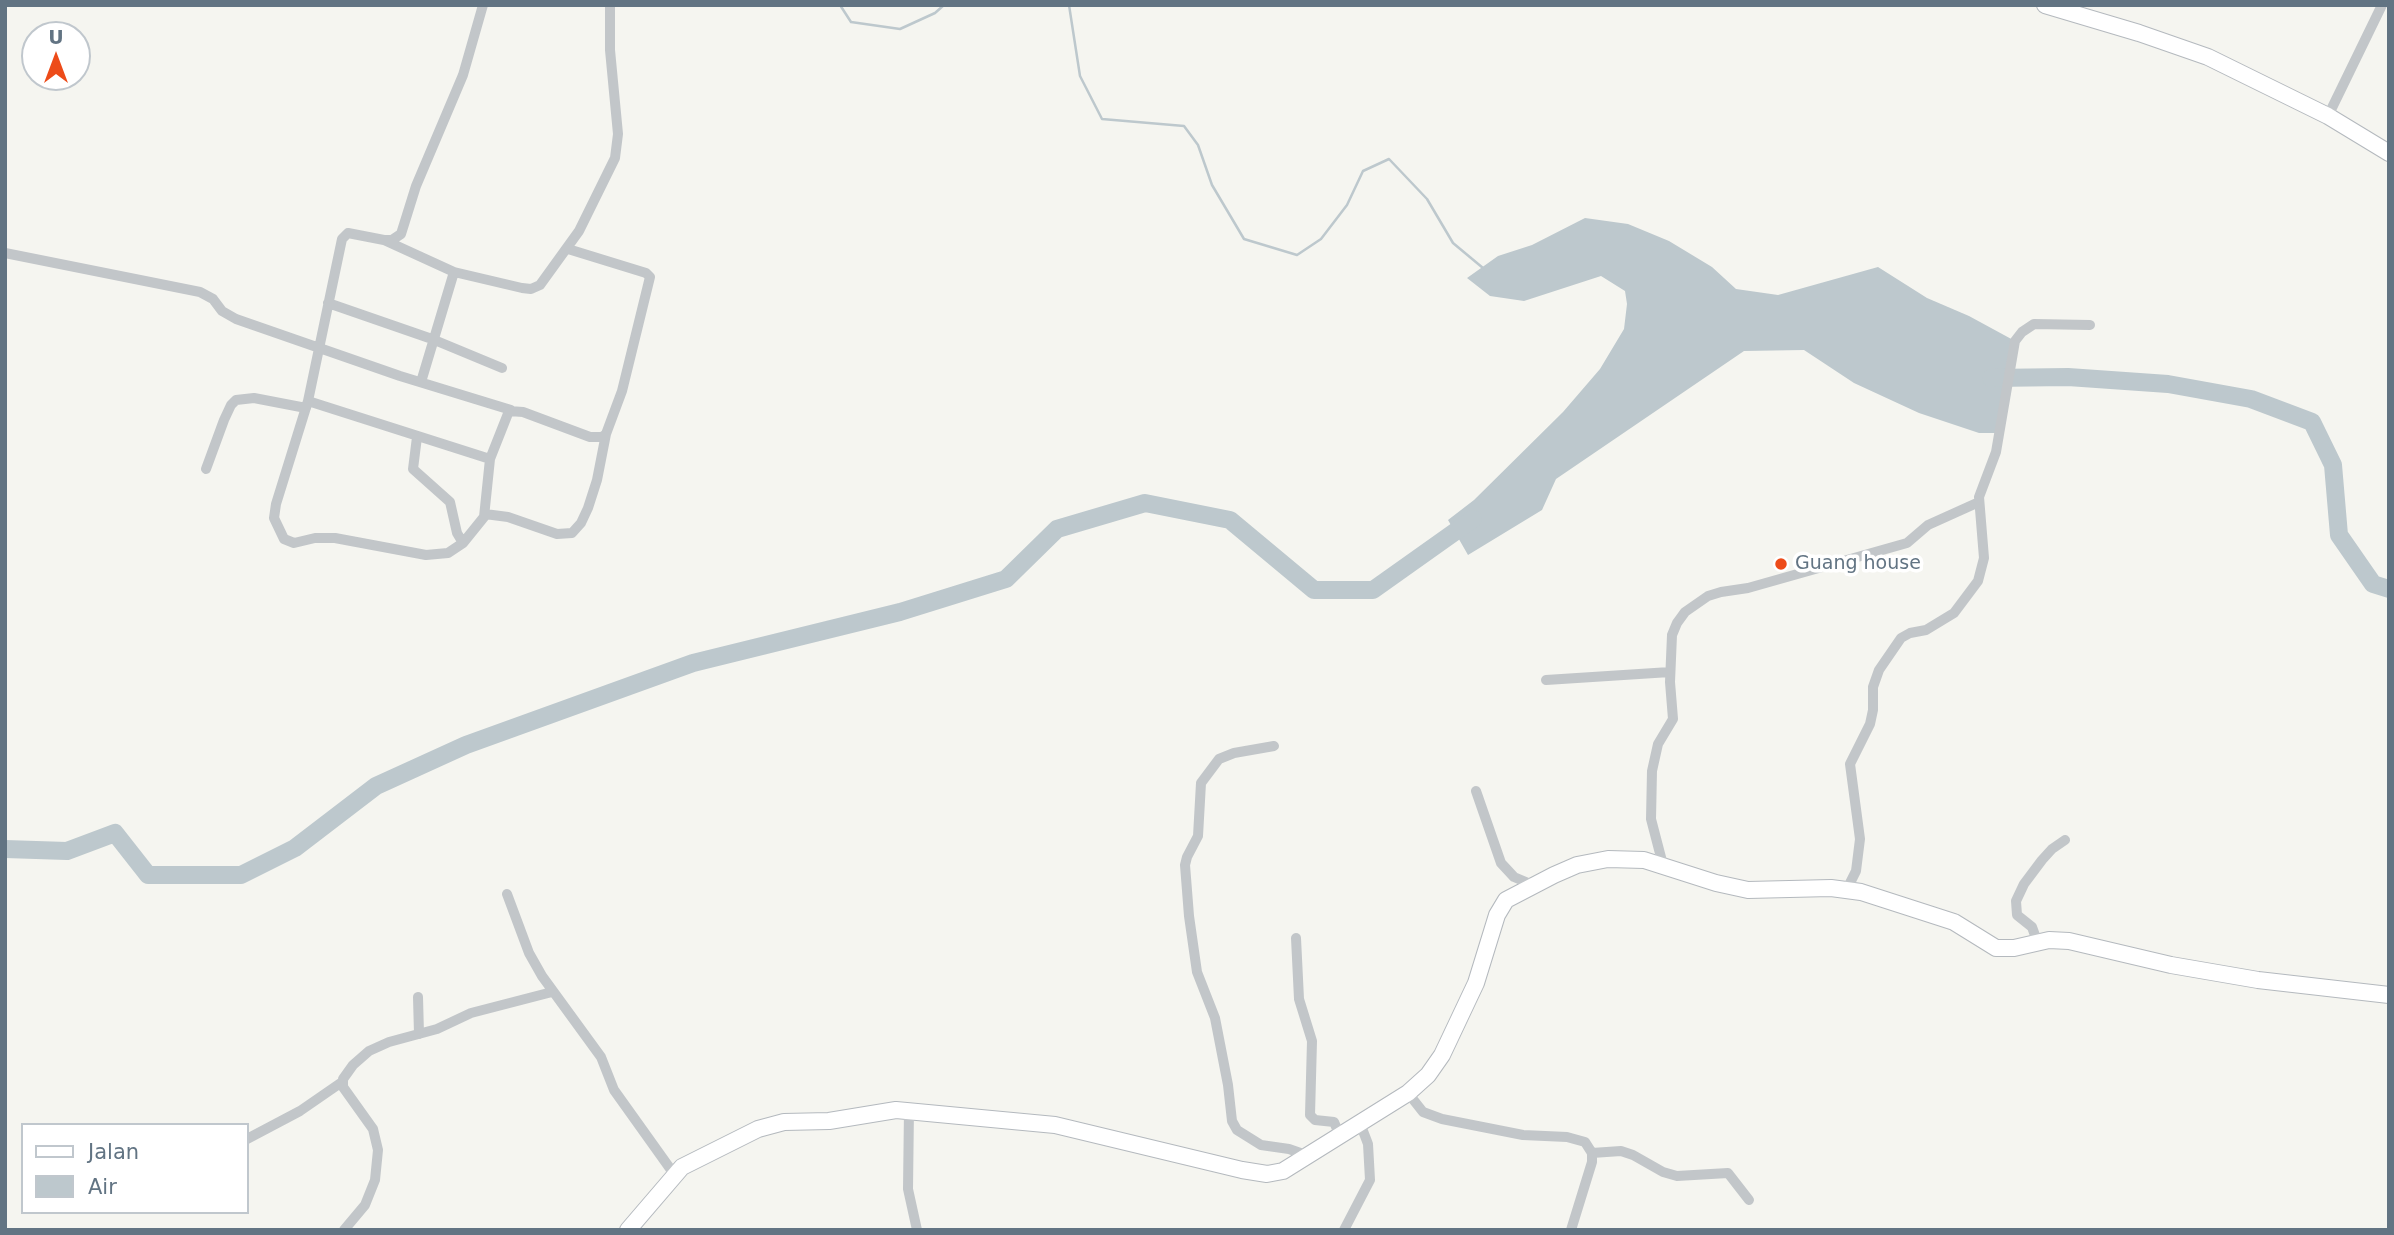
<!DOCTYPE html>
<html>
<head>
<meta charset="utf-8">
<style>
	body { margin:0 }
	#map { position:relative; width:2394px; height:1235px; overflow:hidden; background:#f5f5f0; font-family:"DejaVu Sans",sans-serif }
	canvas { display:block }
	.frame { position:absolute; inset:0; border:7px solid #627483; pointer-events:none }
	.legend { position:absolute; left:21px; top:1123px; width:228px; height:91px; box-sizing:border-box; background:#fff; border:2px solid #c0c7cd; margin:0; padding:9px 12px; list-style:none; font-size:21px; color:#627483 }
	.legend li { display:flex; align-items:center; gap:14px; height:35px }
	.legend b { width:35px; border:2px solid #c0c7cd }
	.north { position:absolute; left:21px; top:21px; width:70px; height:70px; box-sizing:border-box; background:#fff; border:2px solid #c0c7cd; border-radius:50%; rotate:0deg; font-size:19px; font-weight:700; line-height:28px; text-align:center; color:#627483 }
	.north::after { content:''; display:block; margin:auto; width:24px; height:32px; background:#ed4b19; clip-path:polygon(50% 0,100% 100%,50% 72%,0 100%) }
</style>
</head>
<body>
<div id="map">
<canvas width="2394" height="1235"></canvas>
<div class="frame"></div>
<ul class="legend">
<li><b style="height:9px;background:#fff"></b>Jalan</li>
<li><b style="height:19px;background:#bdc8cd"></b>Air</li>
</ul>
<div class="north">U</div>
</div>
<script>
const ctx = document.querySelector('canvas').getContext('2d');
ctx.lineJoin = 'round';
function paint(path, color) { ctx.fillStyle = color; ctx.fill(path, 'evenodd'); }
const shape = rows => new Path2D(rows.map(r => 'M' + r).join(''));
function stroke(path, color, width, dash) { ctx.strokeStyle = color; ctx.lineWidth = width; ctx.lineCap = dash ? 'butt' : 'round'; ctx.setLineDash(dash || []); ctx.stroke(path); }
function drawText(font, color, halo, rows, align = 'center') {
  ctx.font = font + ' "DejaVu Sans",sans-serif'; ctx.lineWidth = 7; ctx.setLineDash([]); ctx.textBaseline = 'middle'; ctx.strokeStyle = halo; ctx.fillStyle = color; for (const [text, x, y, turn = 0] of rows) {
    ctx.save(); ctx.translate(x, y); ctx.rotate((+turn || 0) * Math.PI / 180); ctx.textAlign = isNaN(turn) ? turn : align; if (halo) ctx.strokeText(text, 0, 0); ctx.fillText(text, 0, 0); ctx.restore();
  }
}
const water = shape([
	[1585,218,1628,224,1669,241,1712,267,1736,289,1778,295,1878,267,1927,298,1969,316,2015,341,1998,433,1979,433,1919,413,1854,383,1804,350,1744,351,1556,479,1542,510,1468,555,1448,520,1474,500,1563,412,1600,369,1624,329,1627,304,1625,291,1601,276,1524,301,1490,296,1467,278,1498,256,1532,245]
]);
const stream = shape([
	[840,5,851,22,900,29,935,13,944,5],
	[1069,5,1080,76,1102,119,1184,126,1198,145,1212,185,1244,239,1297,255,1321,239,1347,205,1363,171,1389,159,1427,199,1453,243,1483,268]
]);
const river = shape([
	[1991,378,2068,377,2168,384,2251,399,2312,422,2333,465,2339,535,2373,584,2389,589],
	[5,849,67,851,115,833,148,875,241,875,295,848,376,786,466,745,693,663,900,612,1006,579,1057,529,1145,503,1230,520,1314,590,1373,590,1473,519]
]);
const street = shape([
	[483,5,463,75,416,186,401,234,392,240,384,240,348,233,342,239,308,401,276,504,274,518,284,539,294,543,315,538,335,538,426,555,448,553,463,543,484,517,490,459,509,411,523,412,590,437,602,437,606,434,622,391,650,277,646,273,568,249],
	[2328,116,2382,5],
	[384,240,454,272,522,288,531,289,540,285,579,231,615,158,618,134,610,50,610,5],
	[5,253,200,292,213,299,222,311,236,319,400,376,511,410],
	[328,303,432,339,502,368],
	[421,382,454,272],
	[308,401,490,459],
	[417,437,413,469,450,502,457,533,463,543],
	[206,469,224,420,231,405,236,400,254,398,306,408],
	[485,514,508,517,557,534,572,533,581,523,588,508,597,480,606,434],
	[1546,680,1670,672],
	[1274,746,1234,753,1219,759,1201,783,1198,836,1187,857,1185,865,1189,916,1197,972,1215,1018,1228,1085,1232,1121,1237,1130,1261,1145,1289,1149,1309,1156],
	[1476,791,1501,863,1514,877,1533,885],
	[1663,865,1651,819,1652,771,1658,744,1673,719,1670,682,1672,635,1677,623,1685,612,1708,596,1721,592,1748,588,1907,543,1928,525,1979,502],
	[1847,889,1856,871,1860,839,1850,764,1870,724,1873,710,1873,687,1879,670,1901,638,1910,633,1926,630,1954,613,1978,581,1984,558,1979,497,1996,452,2015,341,2022,332,2034,324,2090,325],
	[507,894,529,953,542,976,601,1057,614,1090,674,1174],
	[1296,938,1299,999,1312,1041,1310,1115,1315,1120,1334,1122,1340,1136],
	[2037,941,2032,927,2017,915,2016,901,2024,884,2042,860,2052,849,2065,840],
	[418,997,419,1034],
	[1408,1093,1423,1112,1442,1119,1523,1135,1567,1137,1585,1142,1592,1153,1592,1162,1571,1230],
	[909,1109,908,1189,917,1230],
	[247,1139,300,1111,342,1082],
	[1592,1153,1621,1151,1633,1155,1663,1172,1677,1176,1728,1173,1749,1200],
	[344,1230,365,1205,375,1180,378,1150,373,1129,343,1087,343,1079,353,1065,369,1051,389,1042,437,1029,471,1013,552,992],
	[1344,1230,1370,1180,1368,1144,1360,1123]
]);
const secondary = shape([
	[2045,5,2139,33,2208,57,2328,116,2389,153],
	[628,1230,682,1167,758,1129,784,1122,829,1121,896,1110,1055,1125,1242,1170,1267,1174,1283,1171,1408,1093,1428,1075,1442,1055,1476,983,1497,915,1506,900,1554,875,1577,865,1608,859,1644,860,1716,883,1748,890,1831,888,1861,892,1954,922,1996,948,2014,948,2049,940,2069,941,2171,965,2258,980,2389,995]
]);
const markers = [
	[1781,564,7,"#ed4b19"]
];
const poiNames = [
	["Guang house",1795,564]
];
paint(water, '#bdc8cd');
stroke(stream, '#bdc8cd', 2.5);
stroke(river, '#bdc8cd', 18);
stroke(secondary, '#b4b9be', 18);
stroke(street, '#c2c6c9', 10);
stroke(secondary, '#fff', 16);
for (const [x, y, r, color] of markers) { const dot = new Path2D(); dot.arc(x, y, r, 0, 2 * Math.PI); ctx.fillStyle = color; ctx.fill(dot); stroke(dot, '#fff', 2.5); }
drawText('19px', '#627483', '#fff', poiNames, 'left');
</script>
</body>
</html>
